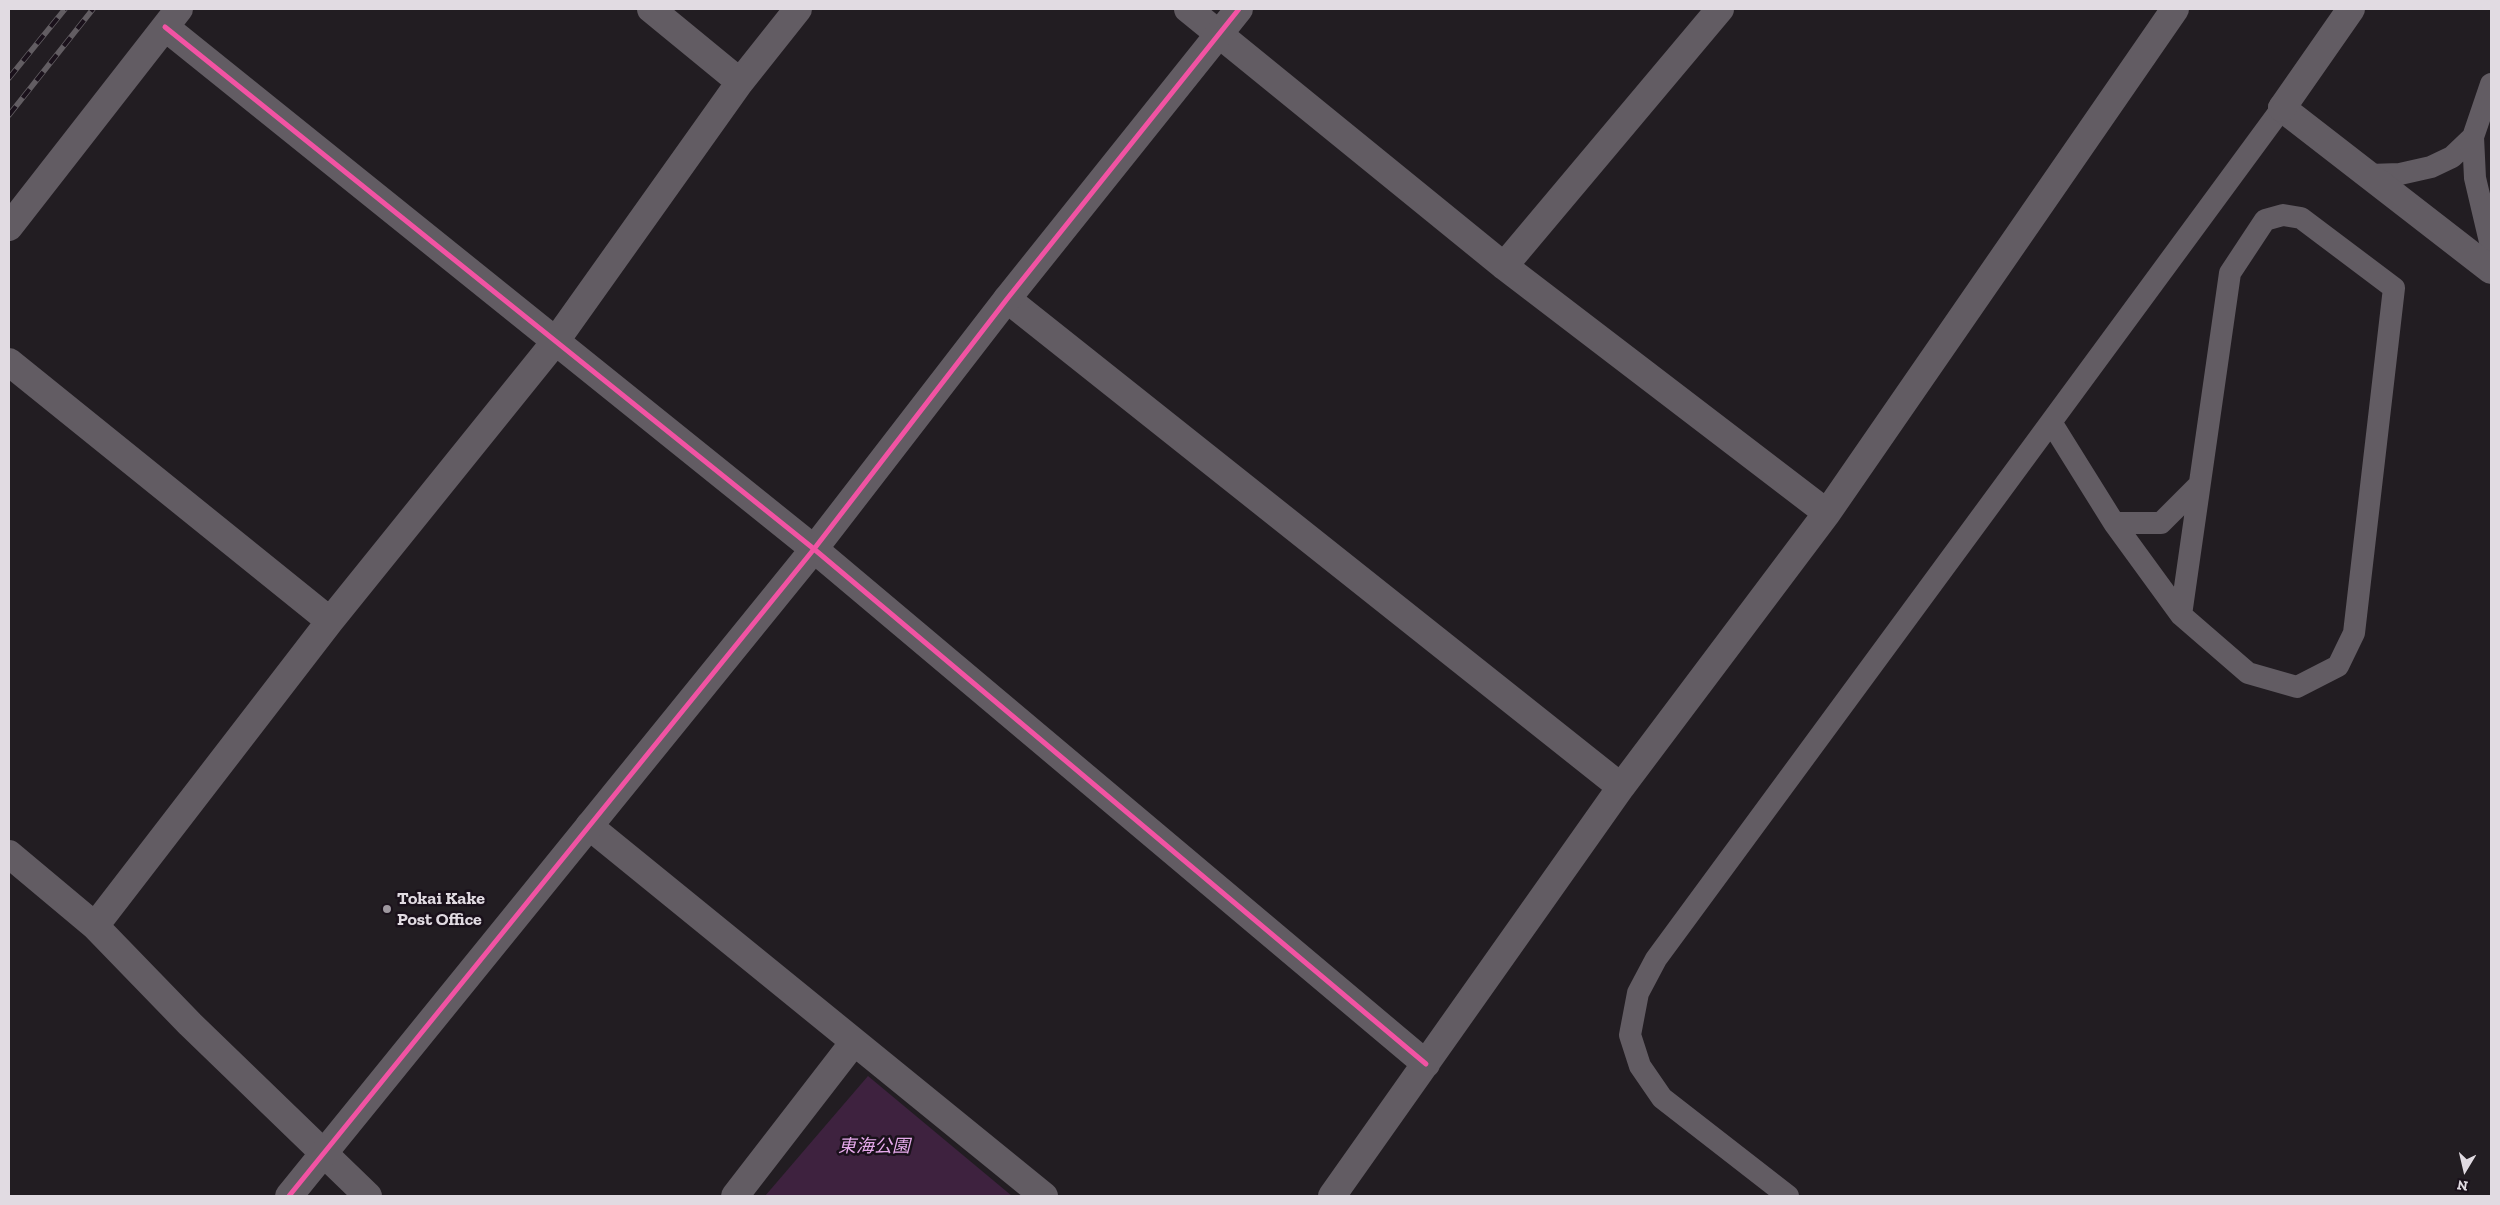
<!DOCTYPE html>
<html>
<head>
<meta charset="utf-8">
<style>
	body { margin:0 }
	#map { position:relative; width:2500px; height:1205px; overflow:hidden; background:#221d22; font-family:"Zilla Slab",serif }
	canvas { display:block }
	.frame { position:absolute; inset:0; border:10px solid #e1dbe2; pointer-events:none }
	.north { position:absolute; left:2440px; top:1145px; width:50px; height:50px; -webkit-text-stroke:4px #1a111b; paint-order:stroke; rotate:189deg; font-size:14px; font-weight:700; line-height:20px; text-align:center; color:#e1dbe2 }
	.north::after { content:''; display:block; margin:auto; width:18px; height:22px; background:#e1dbe2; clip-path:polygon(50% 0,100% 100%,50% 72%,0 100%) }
</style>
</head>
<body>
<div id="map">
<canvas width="2500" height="1205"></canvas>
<div class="frame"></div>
<div class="north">N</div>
</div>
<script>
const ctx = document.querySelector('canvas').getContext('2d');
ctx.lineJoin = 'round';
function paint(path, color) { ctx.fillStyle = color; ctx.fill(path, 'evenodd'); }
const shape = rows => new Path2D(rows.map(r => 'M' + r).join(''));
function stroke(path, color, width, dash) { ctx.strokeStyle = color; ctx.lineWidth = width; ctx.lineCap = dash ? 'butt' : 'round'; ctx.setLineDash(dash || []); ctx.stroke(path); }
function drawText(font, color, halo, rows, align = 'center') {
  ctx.font = font + ' "Zilla Slab","Noto Sans JP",serif'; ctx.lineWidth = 5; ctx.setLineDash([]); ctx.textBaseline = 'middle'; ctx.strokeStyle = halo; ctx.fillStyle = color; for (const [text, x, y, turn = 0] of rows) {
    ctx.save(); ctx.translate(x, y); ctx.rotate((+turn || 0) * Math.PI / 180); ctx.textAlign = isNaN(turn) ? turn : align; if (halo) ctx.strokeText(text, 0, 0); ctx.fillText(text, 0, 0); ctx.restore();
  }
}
const green = shape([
	[868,1076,1012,1196,765,1196]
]);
const service = shape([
	[2491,84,2473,137,2475,178,2491,246],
	[2369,175,2400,174,2431,167,2452,157,2473,137],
	[2051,422,2114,523,2181,615,2248,673,2297,687,2338,666,2354,633,2394,288,2301,218,2283,215,2265,220,2230,273,2181,615],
	[2114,523,2161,523,2199,485],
	[1788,1196,1662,1098,1640,1066,1630,1035,1638,993,1656,959,2282,108]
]);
const minor = shape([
	[651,9,740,82],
	[1188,9,1504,266,1827,513],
	[165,27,814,549,1426,1064],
	[2282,108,2491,270],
	[9,227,179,9],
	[1504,266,1720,9],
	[1007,299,1621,787],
	[9,362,330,621],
	[589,826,1044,1196],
	[9,854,95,926,190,1024,368,1196],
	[95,926,330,621,555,342,740,82,798,9],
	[735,1196,854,1042],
	[1332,1196,1621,787,1827,513,2175,9]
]);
const tertiary = shape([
	[2282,108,2351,9],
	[289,1196,814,549,1007,299,1239,9]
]);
const rail = shape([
	[9,78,65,9],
	[9,115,93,9]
]);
const cycleway = shape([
	[165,27,814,549,1426,1064],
	[289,1196,814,549,1007,299,1239,9]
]);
const markers = [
	[387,909,5,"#9e989f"]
];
const poiNames = [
	["Tokai Kake",397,899],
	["Post Office",397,920]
];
const parkNames = [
	["東海公園",874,1147]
];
paint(green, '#3e223f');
stroke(service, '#625c63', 22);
stroke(minor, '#625c63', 28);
stroke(tertiary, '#625c63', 28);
stroke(rail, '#625d62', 5.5);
stroke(rail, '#1a111b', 4, [11]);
stroke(cycleway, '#f153a3', 5);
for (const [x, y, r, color] of markers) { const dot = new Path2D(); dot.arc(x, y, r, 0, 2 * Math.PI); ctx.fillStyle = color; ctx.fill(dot); stroke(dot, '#1a111b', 2); }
drawText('bold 18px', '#e1dbe2', '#1a111b', poiNames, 'left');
drawText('italic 18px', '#e5a9ea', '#1a111b', parkNames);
</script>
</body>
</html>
